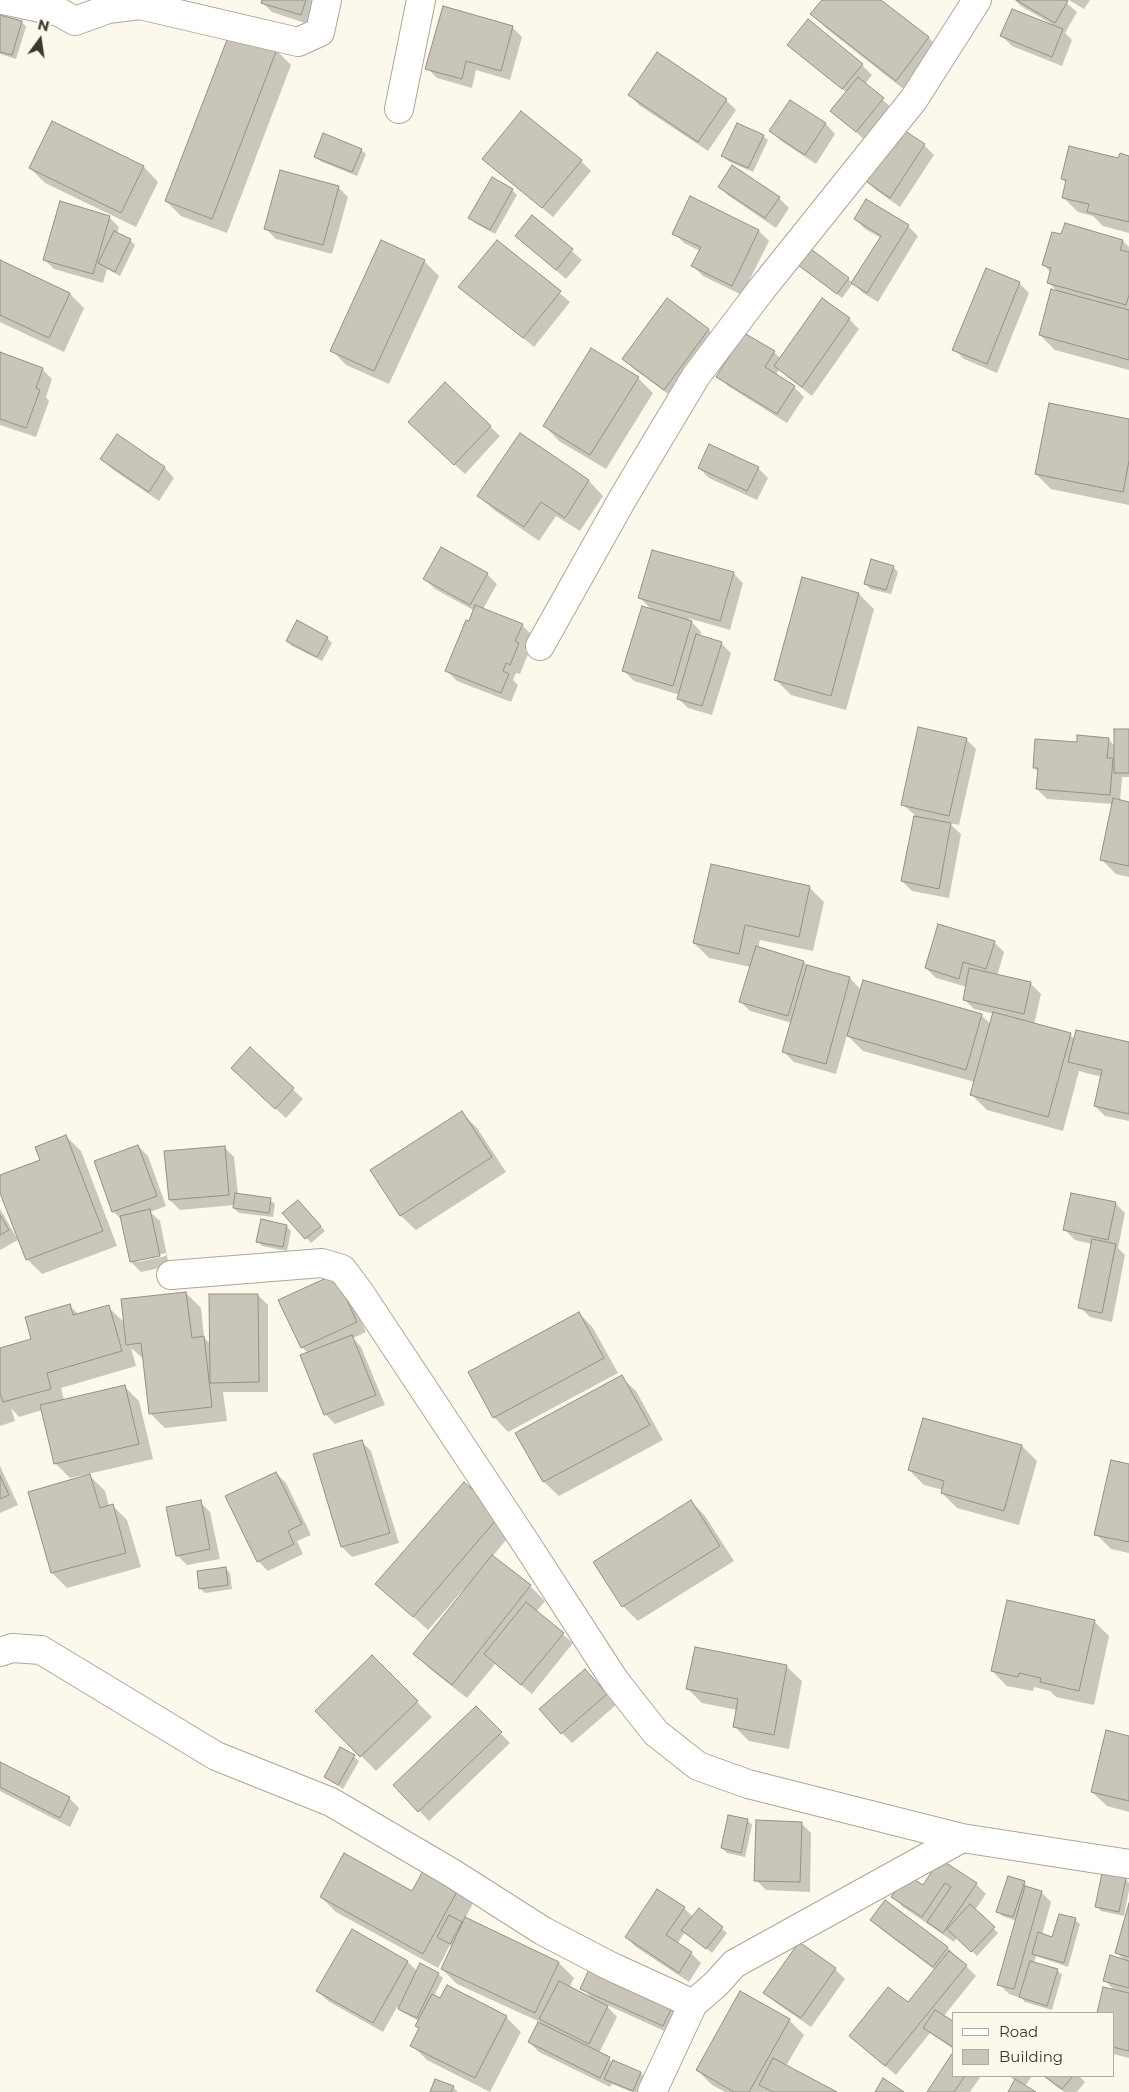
<!DOCTYPE html>
<html>
<head>
<meta charset="utf-8">
<style>
	body { margin:0 }
	#map { position:relative; width:1129px; height:2092px; overflow:hidden; background:#fcf8ec; font-family:Montserrat,sans-serif }
	canvas { display:block }
	.legend { position:absolute; left:952px; top:2012px; width:162px; height:65px; box-sizing:border-box; background:#fcf8ec; border:1px solid #aeaba2; margin:0; padding:6px 9px; list-style:none; font-size:15px; color:#393732 }
	.legend li { display:flex; align-items:center; gap:10px; height:25px }
	.legend b { width:25px; border:1px solid #aeaba2 }
	.north { position:absolute; left:15px; top:15px; width:50px; height:50px; -webkit-text-stroke:4px #fcf8ec; paint-order:stroke; rotate:14deg; font-size:14px; font-weight:700; line-height:20px; text-align:center; color:#393732 }
	.north::after { content:''; display:block; margin:auto; width:18px; height:22px; background:#393732; clip-path:polygon(50% 0,100% 100%,50% 72%,0 100%) }
</style>
</head>
<body>
<div id="map">
<canvas width="1129" height="2092"></canvas>
<ul class="legend">
<li><b style="height:6px;background:#fff"></b>Road</li>
<li><b style="height:14px;background:#c9c5b9"></b>Building</li>
</ul>
<div class="north">N</div>
</div>
<script>
const ctx = document.querySelector('canvas').getContext('2d');
ctx.lineJoin = 'round';
function paint(path, color) { ctx.fillStyle = color; ctx.fill(path, 'evenodd'); }
const shape = rows => new Path2D(rows.map(r => 'M' + r).join(''));
function stroke(path, color, width, dash) { ctx.strokeStyle = color; ctx.lineWidth = width; ctx.lineCap = dash ? 'butt' : 'round'; ctx.setLineDash(dash || []); ctx.stroke(path); }
const shadow = shape([
	[263,0,319,0,311,25,272,12,262,2],
	[823,0,879,0,929,38,943,53,911,95,827,29,812,14],
	[1015,0,1063,0,1077,12,1065,33,1072,40,1062,66,1012,46,1002,36,1055,26,1021,6],
	[1069,0,1090,0,1084,9],
	[0,16,22,22,26,27,16,59,0,54],
	[512,27,522,37,510,80,476,70,472,88,437,78,427,68],
	[789,45,862,65,872,75,865,84,893,109,866,141,832,111,847,93],
	[276,50,291,65,227,233,181,216,166,201],
	[657,54,726,100,736,110,708,151,639,105,630,95],
	[790,101,826,124,835,134,816,164,781,141,771,131],
	[53,122,144,167,158,182,136,227,45,183,30,168],
	[900,129,924,145,934,155,900,207,876,190,866,180],
	[763,136,768,140,753,172,728,161,723,156],
	[361,150,366,154,357,176,320,161,315,156],
	[1129,157,1129,233,1103,226,1093,216,1078,212,1063,197,1066,183,1062,179],
	[484,159,581,161,591,171,553,217],
	[338,187,348,197,332,254,276,239,266,229],
	[719,187,779,198,789,208,776,228,729,196],
	[512,190,517,195,495,234,475,223,470,218],
	[691,198,759,231,769,241,742,295,703,276,693,266,700,251,684,243,674,233],
	[109,217,119,227,117,234,130,240,135,245,120,276,107,269,103,283,54,269,44,259],
	[533,217,582,260,566,279,517,236],
	[855,219,908,226,918,236,878,302,863,293,853,283,842,298,805,270,848,279,853,283,881,238,865,229],
	[497,241,570,302,534,347,460,286],
	[1123,241,1129,247,1129,370,1055,350,1040,335,1058,292,1048,282,1051,273,1044,265],
	[424,261,439,276,389,384,346,365,332,350],
	[0,262,70,294,84,308,64,352,0,322],
	[1019,283,1029,293,997,373,964,359,954,349],
	[667,300,709,330,718,340,675,399,634,369,624,359],
	[822,300,849,319,859,329,812,396,779,370,776,375,794,387,804,397,787,423,728,386,718,376,774,352,781,359],
	[0,353,42,369,52,379,46,397,49,401,36,437,0,425],
	[638,378,653,393,606,469,559,441,545,426],
	[445,384,500,436,465,474,419,432],
	[1129,421,1129,505,1051,489,1036,474],
	[520,435,589,481,603,496,580,531,556,516,539,541,494,510,479,496],
	[117,436,165,468,174,478,159,501,112,469,102,459],
	[699,468,758,468,768,478,757,500,709,478],
	[893,567,898,572,891,594,870,589,866,584],
	[733,573,743,583,730,630,688,618,701,632,700,637,721,643,731,653,712,715,688,708,678,698,680,695,634,681,624,671,652,610,640,598],
	[487,574,497,584,483,609,522,625,532,635,525,651,528,654,520,674,516,673,513,680,518,685,511,702,457,681,447,671,475,611,435,589,425,579],
	[859,594,874,609,846,710,791,695,776,680],
	[327,638,332,643,322,661,292,646,287,641],
	[1129,731,1129,777,1122,777,1120,801,1129,803,1129,877,1116,874,1101,859,1113,804,1047,799,1037,789,1039,772,1034,768,1078,744,1108,739,1115,746],
	[966,739,976,749,959,825,949,823,961,834,949,898,912,891,902,881,915,815,902,804],
	[809,887,824,902,813,951,760,940,758,948,804,962,808,966,850,978,861,990,981,1015,991,1024,994,1014,974,1009,964,999,967,987,936,978,926,968,994,942,1004,952,997,976,1031,984,1041,994,1034,1025,1070,1035,1075,1039,1129,1044,1129,1121,1105,1116,1095,1106,1102,1077,1079,1071,1063,1131,987,1110,972,1095,975,1082,863,1051,847,1035,836,1074,794,1062,784,1052,792,1023,750,1011,740,1001,751,967,709,958,694,943],
	[250,1049,303,1099,286,1118,242,1078],
	[462,1113,477,1128,506,1172,416,1230,401,1216,372,1170],
	[66,1136,81,1151,117,1246,42,1274,27,1259,0,1189,0,1176,42,1161],
	[138,1146,148,1156,166,1206,150,1212,160,1221,169,1266,141,1272,131,1262,122,1220,113,1211],
	[166,1253,166,1256,137,1262,137,1259],
	[224,1147,234,1157,238,1195,270,1200,275,1204,273,1217,239,1213,234,1208,235,1205,180,1210,170,1200],
	[1115,1203,1125,1213,1118,1248,1125,1255,1112,1322,1090,1317,1080,1307,1092,1244,1075,1240,1065,1230],
	[303,1206,325,1231,311,1243,284,1213],
	[0,1209,18,1240,0,1250],
	[286,1226,291,1231,287,1251,262,1246,258,1241],
	[344,1286,366,1332,353,1338,361,1347,385,1405,335,1424,325,1414,308,1353,302,1347],
	[186,1293,201,1308,204,1338,211,1344,258,1295,268,1305,268,1392,223,1392,227,1421,165,1428,150,1413,144,1359,131,1348,136,1366,61,1388,64,1400,124,1386,139,1401,153,1459,70,1478,55,1463,42,1410,19,1417,11,1408,15,1421,0,1426,0,1350,33,1340,70,1306,79,1315,108,1307,125,1323],
	[579,1313,593,1328,618,1373,508,1432,494,1417],
	[621,1377,636,1391,663,1440,559,1496,544,1482,517,1433],
	[924,1419,1022,1446,1037,1461,1019,1525,957,1508,942,1493,943,1490,924,1485,909,1470],
	[361,1441,371,1451,399,1543,352,1557,342,1547,315,1455],
	[0,1466,18,1505,0,1513],
	[1129,1466,1129,1553,1111,1549,1096,1534],
	[276,1473,286,1483,311,1535,297,1541,303,1554,268,1571,258,1561],
	[90,1476,105,1491,109,1506,112,1505,127,1520,141,1567,67,1588,52,1573],
	[464,1484,515,1529,492,1557,530,1586,545,1601,536,1612,573,1643,532,1694,495,1664,467,1698,430,1669,415,1654,466,1590,464,1589,428,1630,377,1584],
	[691,1501,705,1516,734,1561,638,1621,623,1606,595,1562],
	[200,1502,210,1512,220,1559,187,1565,177,1555],
	[225,1568,230,1573,232,1589,205,1593,200,1588],
	[1094,1621,1109,1636,1094,1705,1056,1697,1050,1691,1034,1687,1033,1691,1007,1686,992,1671],
	[696,1648,787,1667,802,1681,789,1749,749,1741,734,1726,737,1710,702,1703,687,1688],
	[372,1657,432,1717,376,1771,317,1711],
	[594,1681,616,1705,572,1743,562,1733],
	[476,1708,510,1743,429,1821,395,1785],
	[1129,1737,1129,1812,1107,1806,1092,1792],
	[341,1748,359,1761,343,1789,325,1776],
	[0,1763,69,1798,79,1808,70,1827,0,1791],
	[747,1820,752,1825,745,1857,727,1853,722,1848],
	[801,1823,811,1833,810,1892,766,1890,756,1880],
	[941,1861,976,1884,986,1894,975,1910,998,1933,977,1956,957,1937,954,1942,903,1907,893,1897,923,1887],
	[1126,1879,1129,1883,1129,1890,1124,1916,1101,1911,1097,1906],
	[1024,1882,1028,1888,1041,1892,1051,1902,1042,1935,1053,1938,1075,1920,1080,1924,1068,1967,1036,1956,1034,1963,1057,1970,1062,1975,1052,2010,1025,2002,1021,1998,1009,1994,999,1984,1017,1921,1002,1916,997,1911],
	[459,1889,473,1903,465,1919,559,1963,574,1978,569,1988,593,1999,582,1988,591,1967,683,2014,673,2035,605,2004,617,2017,599,2053,614,2063,641,2073,645,2078,639,2092,632,2092,612,2084,610,2087,539,2052,529,2042,540,2022,457,1984,442,1969,453,1947,450,1945,438,1968,336,1912,321,1897],
	[885,1902,948,1948,976,1976,943,2017,953,2023,953,2049,930,2033,896,2075,850,2036,908,2004,935,1970,882,1930,872,1920],
	[684,1908,693,1917,699,1910,727,1933,712,1953,685,1932,677,1944,691,1953,701,1963,689,1982,636,1947,626,1937],
	[1129,1908,1129,2058,1113,2054,1113,2013,1098,2013,1104,1988,1115,1991,1105,1980,1125,1961,1117,1953],
	[799,1944,835,1969,845,1979,811,2027,775,2002,765,1992],
	[408,1962,417,1971,438,1974,443,1978,434,1996,506,2017,521,2032,490,2092,427,2060,412,2045,420,2029,417,2026,419,2021,404,2013,397,2007,383,2032,328,2001,318,1991],
	[789,2020,804,2035,786,2066,834,2092,725,2092,712,2085,697,2070],
	[953,2076,981,2076,970,2092,928,2092],
	[1009,2076,1032,2076,1025,2086,1034,2092,1009,2092,1016,2081],
	[1043,2076,1079,2076,1085,2082,1077,2092,1064,2092],
	[453,2087,458,2092,431,2092]
]);
const building = shape([
	[262,0,306,0,301,15,261,3,262,0],
	[822,0,881,0,929,37,896,81,810,14,822,0],
	[1016,0,1065,0,1068,1,1055,23,1016,0],
	[443,6,513,26,501,71,466,61,462,79,425,69,443,6],
	[1012,9,1063,29,1052,57,1000,36,1012,9],
	[0,15,22,21,12,55,0,52,0,15],
	[808,19,863,64,842,89,787,45,808,19],
	[230,32,277,49,212,219,165,201,230,32],
	[657,52,727,99,698,142,628,95,657,52],
	[858,77,884,98,856,132,830,111,858,77],
	[790,100,826,123,805,155,769,131,790,100],
	[521,111,582,160,542,208,482,159,521,111],
	[52,121,144,166,121,213,29,168,52,121],
	[737,123,764,135,748,168,721,156,737,123],
	[899,127,925,144,890,198,864,180,899,127],
	[323,133,362,149,352,172,314,157,323,133],
	[1069,146,1118,158,1120,153,1129,156,1129,222,1087,212,1089,204,1062,198,1066,180,1061,179,1069,146],
	[732,165,780,197,765,218,718,187,732,165],
	[280,170,339,186,323,245,264,229,280,170],
	[492,177,513,189,490,230,468,218,492,177],
	[690,196,759,230,732,286,691,266,701,247,672,234,690,196],
	[866,199,909,225,867,293,851,283,881,236,854,219,866,199],
	[60,201,110,216,93,274,43,260,60,201],
	[532,215,573,249,556,270,515,236,532,215],
	[1065,223,1123,240,1120,250,1129,252,1129,295,1126,305,1047,283,1051,268,1042,265,1052,232,1061,234,1065,223],
	[114,231,131,239,115,272,98,263,114,231],
	[381,240,425,260,374,371,330,351,381,240],
	[497,240,561,291,523,338,458,287,497,240],
	[811,249,849,278,837,294,798,265,811,249],
	[0,260,70,293,49,338,0,315,0,260],
	[986,268,1020,282,987,364,952,350,986,268],
	[1051,289,1129,310,1129,360,1039,335,1051,289],
	[667,298,709,329,664,390,622,359,667,298],
	[822,298,850,318,802,387,774,366,822,298],
	[744,333,775,351,765,367,795,386,777,414,716,377,744,333],
	[591,348,639,377,590,455,543,426,591,348],
	[0,352,43,368,36,388,40,390,26,428,0,419,0,352],
	[445,382,491,426,454,465,408,422,445,382],
	[1049,403,1129,419,1129,461,1123,492,1035,474,1049,403],
	[520,433,589,480,565,518,541,502,524,527,477,496,520,433],
	[117,434,165,467,149,492,100,459,117,434],
	[709,444,759,467,747,491,698,468,709,444],
	[441,547,488,573,470,605,423,579,441,547],
	[652,550,734,572,720,621,638,598,652,550],
	[871,559,894,566,886,590,864,584,871,559],
	[802,577,859,593,831,696,774,680,802,577],
	[475,605,523,624,515,641,519,643,510,665,506,663,503,671,509,674,501,693,445,671,466,620,469,621,475,605],
	[642,606,692,621,673,686,622,671,642,606],
	[297,620,328,637,317,657,286,641,297,620],
	[696,634,722,642,702,706,677,699,696,634],
	[918,727,967,738,949,816,901,805,918,727],
	[1114,729,1129,729,1129,773,1114,773,1114,729],
	[1077,735,1109,738,1107,758,1113,758,1110,795,1036,789,1038,768,1033,768,1035,739,1077,742,1077,735],
	[1113,798,1129,802,1129,866,1100,860,1113,798],
	[914,816,951,823,939,889,901,881,914,816],
	[711,864,810,886,799,937,745,925,739,954,693,943,711,864],
	[938,924,995,941,986,969,963,962,959,979,925,968,938,924],
	[756,946,804,961,788,1016,739,1002,756,946],
	[807,965,850,977,826,1064,782,1052,807,965],
	[969,968,1031,982,1024,1014,963,1000,969,968],
	[863,980,982,1014,966,1070,847,1036,863,980],
	[993,1012,1071,1033,1048,1117,970,1095,993,1012],
	[1076,1030,1129,1042,1129,1114,1094,1106,1102,1070,1068,1062,1076,1030],
	[250,1047,294,1088,275,1109,231,1068,250,1047],
	[462,1111,492,1157,400,1216,370,1170,462,1111],
	[66,1135,103,1231,26,1260,0,1193,0,1175,40,1160,35,1147,66,1135],
	[138,1145,157,1196,112,1212,94,1161,138,1145],
	[225,1146,229,1195,169,1200,164,1151,225,1146],
	[235,1193,271,1198,269,1213,233,1208,235,1193],
	[1071,1193,1116,1202,1108,1240,1063,1230,1071,1193],
	[298,1200,321,1226,305,1239,282,1213,298,1200],
	[150,1209,160,1256,130,1262,120,1216,150,1209],
	[0,1215,9,1230,0,1235,0,1215],
	[261,1219,287,1225,283,1247,256,1242,261,1219],
	[1092,1239,1116,1244,1102,1313,1078,1308,1092,1239],
	[335,1274,357,1322,301,1348,278,1300,335,1274],
	[186,1292,192,1338,204,1336,212,1407,149,1414,141,1343,126,1345,121,1299,186,1292],
	[209,1294,258,1294,259,1382,210,1383,209,1294],
	[70,1304,73,1315,109,1305,122,1351,47,1373,51,1389,3,1402,0,1393,0,1348,31,1339,25,1317,70,1304],
	[579,1312,604,1358,493,1418,468,1372,579,1312],
	[352,1335,376,1395,324,1415,300,1355,352,1335],
	[622,1375,650,1425,543,1482,515,1433,622,1375],
	[125,1385,139,1444,54,1464,40,1405,125,1385],
	[923,1418,1022,1445,1004,1511,941,1493,944,1481,908,1470,923,1418],
	[362,1440,390,1533,341,1547,313,1454,362,1440],
	[1111,1460,1129,1464,1129,1542,1094,1535,1111,1460],
	[276,1472,302,1524,288,1531,294,1544,257,1562,225,1496,276,1472],
	[90,1474,100,1508,113,1504,126,1553,51,1573,28,1492,90,1474],
	[0,1476,9,1495,0,1499,0,1476],
	[464,1482,501,1514,413,1617,375,1584,464,1482],
	[201,1500,210,1549,176,1556,166,1507,201,1500],
	[691,1500,720,1546,622,1607,593,1562,691,1500],
	[492,1555,531,1585,452,1685,413,1654,492,1555],
	[226,1567,228,1585,199,1589,197,1571,226,1567],
	[1007,1600,1095,1620,1079,1691,1040,1682,1041,1678,1019,1673,1018,1677,991,1671,1007,1600],
	[526,1602,564,1633,521,1685,484,1654,526,1602],
	[695,1647,787,1665,774,1735,733,1727,738,1699,686,1689,695,1647],
	[372,1655,418,1701,360,1757,315,1711,372,1655],
	[585,1669,607,1694,561,1734,539,1709,585,1669],
	[476,1706,502,1732,418,1812,393,1785,476,1706],
	[1106,1730,1129,1736,1129,1801,1091,1792,1106,1730],
	[340,1747,355,1755,338,1785,324,1777,340,1747],
	[0,1762,70,1797,60,1818,0,1787,0,1762],
	[728,1815,748,1819,741,1853,721,1848,728,1815],
	[756,1820,802,1822,800,1882,754,1881,756,1820],
	[344,1853,412,1891,424,1869,459,1888,423,1954,320,1897,344,1853],
	[940,1859,977,1883,943,1933,927,1922,951,1887,945,1883,922,1917,891,1897,907,1875,923,1885,940,1859],
	[1102,1873,1126,1878,1119,1912,1095,1907,1102,1873],
	[1008,1876,1025,1881,1013,1917,996,1912,1008,1876],
	[1025,1886,1042,1891,1014,1989,997,1985,1025,1886],
	[657,1889,685,1907,666,1935,692,1952,679,1973,625,1937,657,1889],
	[885,1900,948,1947,933,1967,870,1920,885,1900],
	[1129,1903,1129,1957,1115,1953,1129,1903],
	[970,1904,995,1927,971,1952,947,1929,970,1904],
	[699,1908,723,1927,706,1949,681,1930,699,1908],
	[1059,1914,1076,1918,1064,1963,1032,1954,1038,1932,1052,1937,1059,1914],
	[449,1915,462,1922,450,1944,437,1937,449,1915],
	[465,1917,559,1962,535,2013,441,1969,465,1917],
	[352,1929,408,1961,373,2023,316,1991,352,1929],
	[799,1942,836,1968,801,2018,763,1993,799,1942],
	[949,1951,967,1965,885,2066,849,2036,888,1987,908,2002,949,1951],
	[1110,1955,1129,1961,1129,1988,1103,1981,1110,1955],
	[1030,1961,1058,1969,1047,2006,1019,1997,1030,1961],
	[420,1963,439,1973,417,2018,398,2009,420,1963],
	[591,1965,674,2003,663,2026,580,1989,591,1965],
	[559,1981,608,2006,589,2044,539,2019,559,1981],
	[447,1985,507,2016,475,2078,410,2046,419,2028,415,2026,432,1994,440,1998,447,1985],
	[1103,1987,1129,1993,1129,2051,1113,2047,1113,2013,1097,2013,1103,1987],
	[740,1991,790,2019,749,2092,734,2092,696,2070,740,1991],
	[935,2010,953,2021,953,2047,923,2028,935,2010],
	[538,2022,610,2057,600,2078,528,2042,538,2022],
	[953,2052,953,2076,965,2076,954,2092,927,2092,953,2052],
	[773,2058,837,2092,773,2092,759,2085,773,2058],
	[613,2060,641,2072,633,2091,604,2079,613,2060],
	[1044,2076,1073,2076,1062,2089,1044,2076],
	[883,2078,904,2092,875,2092,883,2078],
	[435,2079,454,2086,451,2092,430,2092,435,2079],
	[1015,2079,1036,2092,1008,2092,1015,2079]
]);
const minor = shape([
	[3,0,59,12,75,21,108,9,140,5,298,42,320,32,327,0],
	[399,109,421,0],
	[540,646,623,498,696,376,761,290,914,99,977,0],
	[171,1275,322,1263,342,1269,360,1293,527,1545,615,1681,656,1733,698,1766,748,1784,962,1838,1129,1864],
	[0,1652,12,1648,41,1650,216,1756,331,1802,452,1873,543,1931,610,1966,693,2004],
	[652,2092,693,2004,716,1984,734,1964,962,1838]
]);
paint(shadow, '#0003');
paint(building, '#c9c5b9');
stroke(building, '#939084', 1);
stroke(minor, '#aba79b', 30);
stroke(minor, '#fff', 28);
</script>
</body>
</html>
